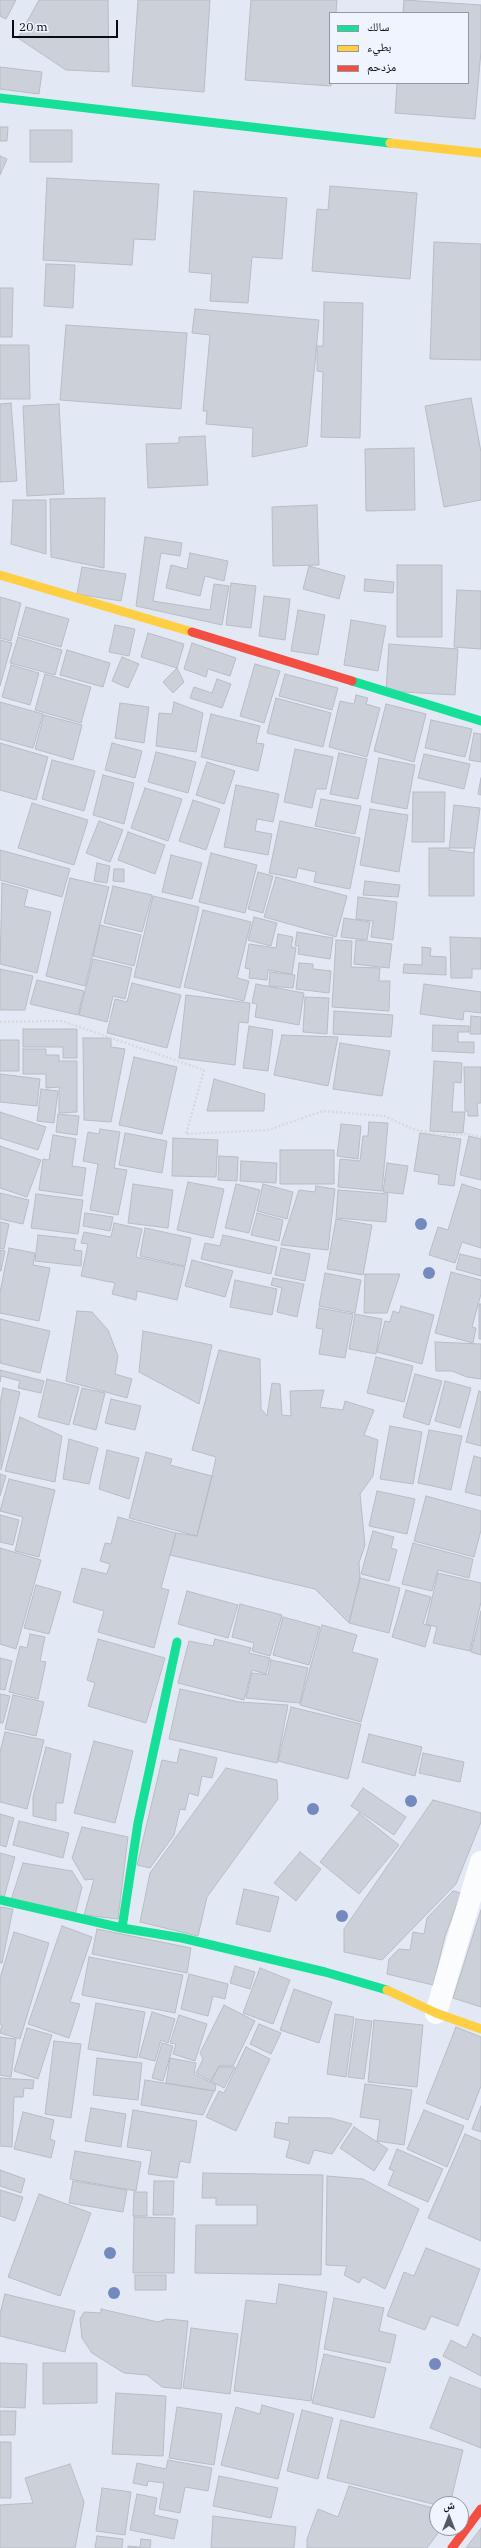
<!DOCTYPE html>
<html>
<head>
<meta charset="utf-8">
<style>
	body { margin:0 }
	#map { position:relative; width:481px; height:2548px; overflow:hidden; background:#e3e9f4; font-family:"IBM Plex Serif","Noto Naskh Arabic",serif }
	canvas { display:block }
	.legend { position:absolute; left:329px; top:12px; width:140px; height:72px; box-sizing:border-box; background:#eff4fe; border:1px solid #9397a0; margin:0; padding:5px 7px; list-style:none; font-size:12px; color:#090c14 }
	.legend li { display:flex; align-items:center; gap:8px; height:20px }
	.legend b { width:20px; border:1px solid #9397a0 }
	.north { position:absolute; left:429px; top:2496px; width:40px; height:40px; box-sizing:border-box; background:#eff4fe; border:1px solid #9397a0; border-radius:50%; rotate:0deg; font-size:11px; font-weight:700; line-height:16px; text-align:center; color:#090c14 }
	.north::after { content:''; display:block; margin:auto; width:14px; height:18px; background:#555962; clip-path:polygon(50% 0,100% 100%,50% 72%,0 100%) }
	.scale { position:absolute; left:12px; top:20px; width:106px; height:18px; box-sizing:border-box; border:2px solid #090c14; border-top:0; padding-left:5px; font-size:12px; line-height:14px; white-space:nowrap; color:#090c14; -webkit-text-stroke:3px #eff4fe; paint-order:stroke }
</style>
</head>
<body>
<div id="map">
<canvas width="481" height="2548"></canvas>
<ul class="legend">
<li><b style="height:5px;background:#16e098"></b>سالك</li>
<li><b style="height:5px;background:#ffcf43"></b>بطيء</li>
<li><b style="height:5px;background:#f24e42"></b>مزدحم</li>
</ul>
<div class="north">ش</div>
<div class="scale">20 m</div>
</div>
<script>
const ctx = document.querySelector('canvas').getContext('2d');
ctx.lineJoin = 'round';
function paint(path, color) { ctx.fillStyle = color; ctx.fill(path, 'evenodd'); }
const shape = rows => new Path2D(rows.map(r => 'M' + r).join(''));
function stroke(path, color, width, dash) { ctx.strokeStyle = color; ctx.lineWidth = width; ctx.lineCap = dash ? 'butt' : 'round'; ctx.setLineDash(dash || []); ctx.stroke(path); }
const building = shape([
	[0,0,16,0,6,19,0,16,0,0],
	[39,0,108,0,109,72,66,70,18,38,39,0],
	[138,0,210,0,204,92,132,86,138,0],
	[251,0,337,0,336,13,330,13,331,86,245,80,251,0],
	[404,0,481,5,481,51,475,119,395,113,397,83,468,83,468,13,403,13,404,0],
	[0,67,42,72,39,94,0,89,0,67],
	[0,127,8,127,7,141,0,141,0,127],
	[30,130,72,130,72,162,30,162,30,130],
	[0,156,7,159,0,175,0,156],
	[47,178,159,184,155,240,134,239,132,265,43,260,47,178],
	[330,186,417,193,410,279,312,271,317,209,328,210,330,186],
	[194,191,287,198,282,259,252,257,248,303,210,301,212,274,189,272,194,191],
	[434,242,481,244,481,360,430,359,434,242],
	[46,264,75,265,73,308,44,306,46,264],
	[0,288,13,288,12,337,0,337,0,288],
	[324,302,363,303,360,438,321,437,323,372,317,371,317,346,323,346,324,302],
	[195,309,319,320,307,446,252,457,253,428,206,424,207,411,203,411,210,335,192,333,195,309],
	[66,325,187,333,181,409,60,400,66,325],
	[0,345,29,345,30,399,0,399,0,345],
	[471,398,481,452,481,500,444,507,425,406,471,398],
	[11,403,17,481,0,482,0,404,11,403],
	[59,404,64,494,27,496,23,406,59,404],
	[205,436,208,485,148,488,146,444,179,443,179,437,205,436],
	[414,448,415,510,366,511,365,449,414,448],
	[105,498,104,568,51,557,50,499,105,498],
	[13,500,46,500,46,554,11,544,13,500],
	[317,505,319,565,273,566,272,507,317,505],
	[145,537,182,543,180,556,161,553,153,601,210,610,214,584,229,586,222,625,136,606,145,537],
	[190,553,228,561,224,581,205,576,200,596,166,588,171,565,187,569,190,553],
	[397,565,442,565,442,637,397,637,397,565],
	[309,566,345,576,339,599,303,589,309,566],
	[82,567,126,574,121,601,77,594,82,567],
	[365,579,394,582,393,593,364,591,365,579],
	[231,583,256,586,251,628,226,625,231,583],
	[457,590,481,591,481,649,454,647,457,590],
	[264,596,290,599,285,640,259,636,264,596],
	[0,597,21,603,11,641,0,638,0,597],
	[26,607,69,619,61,647,18,635,26,607],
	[298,610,325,615,318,655,291,651,298,610],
	[351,620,386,626,378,671,344,665,351,620],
	[115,625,135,629,129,656,109,652,115,625],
	[148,633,184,644,177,668,141,657,148,633],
	[18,637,62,650,55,675,10,663,18,637],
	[0,640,12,643,0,686,0,640],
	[192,643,236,658,230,676,208,669,206,677,184,669,192,643],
	[389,644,458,649,455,695,386,691,389,644],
	[67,650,110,663,103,687,60,675,67,650],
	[122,657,139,664,128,688,112,681,122,657],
	[255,664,280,671,264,723,240,716,255,664],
	[11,665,39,673,30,705,2,697,11,665],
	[177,668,184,682,173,693,163,682,177,668],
	[45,674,91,687,81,723,35,710,45,674],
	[285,674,338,688,332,710,279,696,285,674],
	[217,679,231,684,222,708,190,698,194,687,212,693,217,679],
	[356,695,368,698,366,704,380,708,367,757,329,747,340,701,354,704,356,695],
	[276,698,331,713,323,747,267,733,276,698],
	[0,702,43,714,33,748,0,739,0,702],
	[174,702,203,713,196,752,156,746,159,713,172,714,174,702],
	[120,703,149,707,144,743,115,738,120,703],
	[386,704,426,714,414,762,374,751,386,704],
	[211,714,260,726,256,743,264,744,258,771,201,757,211,714],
	[44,715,82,725,73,760,35,749,44,715],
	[431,720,472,729,465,757,425,748,431,720],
	[474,733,481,734,481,762,469,760,474,733],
	[0,743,48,757,36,800,0,790,0,743],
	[112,743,142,751,135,778,105,770,112,743],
	[295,749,333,757,326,789,316,789,312,808,284,802,295,749],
	[156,752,196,762,188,793,148,782,156,752],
	[339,753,367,759,358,799,330,794,339,753],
	[424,754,470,764,464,789,418,778,424,754],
	[379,758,415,765,407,809,371,802,379,758],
	[52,760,95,771,84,811,42,799,52,760],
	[207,762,235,771,224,804,196,795,207,762],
	[103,775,134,783,124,824,93,815,103,775],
	[481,778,481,795,478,794,481,778],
	[236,785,279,794,273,822,257,819,255,831,272,834,268,855,224,847,236,785],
	[145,788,182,799,168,841,131,828,145,788],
	[413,792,445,792,444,842,412,842,413,792],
	[321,799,361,806,355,834,315,826,321,799],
	[193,800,220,809,206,850,179,841,193,800],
	[32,803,88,820,74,865,18,848,32,803],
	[454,805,480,808,474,853,449,850,454,805],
	[370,809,408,815,399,872,360,865,370,809],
	[99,821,123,830,110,862,86,853,99,821],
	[280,821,360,838,350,889,314,882,316,872,298,868,296,878,269,873,280,821],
	[128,832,165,845,155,874,118,860,128,832],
	[429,848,474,848,474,896,429,896,429,848],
	[0,850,70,869,62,897,0,880,0,850],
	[211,853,257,865,245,913,199,902,211,853],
	[171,855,202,863,192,899,162,892,171,855],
	[97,863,110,866,107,883,94,881,97,863],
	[114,869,124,869,124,882,113,881,114,869],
	[258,872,273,876,263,913,248,909,258,872],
	[276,877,347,896,336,937,264,917,276,877],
	[70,878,109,887,85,986,46,976,70,878],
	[365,881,400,885,398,897,363,895,365,881],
	[2,883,28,890,24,906,51,912,37,973,0,964,2,883],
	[113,886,152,895,142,932,104,923,113,886],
	[153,896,199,907,180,988,134,977,153,896],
	[358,897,397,902,393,940,371,937,373,921,356,919,358,897],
	[203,910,251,922,237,978,249,981,244,1001,184,987,203,910],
	[254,917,277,923,271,946,248,940,254,917],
	[344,918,370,922,367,940,341,937,344,918],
	[100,925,141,935,134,966,93,956,100,925],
	[297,932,333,938,330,959,298,954,299,946,295,946,297,932],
	[278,934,293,937,291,947,296,948,292,974,268,970,267,980,249,978,250,969,245,968,249,944,276,948,278,934],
	[450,937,481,938,481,969,472,969,472,978,451,978,450,937],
	[336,940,352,941,351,967,380,968,379,981,390,981,389,1011,332,1007,336,940],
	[356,940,392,944,389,968,354,964,356,940],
	[422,947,431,948,430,956,446,957,446,975,403,973,404,964,422,965,422,947],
	[93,959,132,968,125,999,113,996,107,1022,79,1015,93,959],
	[299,963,313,964,313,969,331,971,329,993,296,989,299,963],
	[0,969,33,976,25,1010,0,1010,0,969],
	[270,972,295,975,293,988,269,986,270,972],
	[37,980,84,991,78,1015,30,1004,37,980],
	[132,983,181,995,167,1048,107,1033,115,999,127,1002,132,983],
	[256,984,304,993,299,1025,255,1017,257,1004,252,1003,256,984],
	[424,984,481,992,481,1013,464,1011,463,1020,420,1014,424,984],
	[186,995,250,1003,248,1023,239,1022,235,1065,179,1058,186,995],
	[305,997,329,998,327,1034,303,1032,305,997],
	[334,1011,393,1015,391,1037,333,1034,334,1011],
	[471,1016,481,1017,481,1034,470,1034,471,1016],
	[433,1025,469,1026,469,1032,458,1032,458,1042,474,1042,474,1053,432,1051,433,1025],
	[249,1026,273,1030,268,1071,243,1068,249,1026],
	[23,1029,77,1029,77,1058,63,1058,63,1047,23,1047,23,1029],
	[282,1035,338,1037,328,1086,274,1075,282,1035],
	[83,1038,111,1038,111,1047,125,1049,111,1122,84,1120,83,1038],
	[0,1040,19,1040,19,1071,0,1071,0,1040],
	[340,1043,390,1051,382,1096,333,1089,340,1043],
	[23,1049,46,1049,46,1055,59,1055,59,1061,77,1061,77,1112,59,1113,59,1087,46,1088,46,1074,23,1074,23,1049],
	[134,1057,177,1067,162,1134,119,1125,134,1057],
	[434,1061,462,1063,461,1083,454,1082,452,1112,465,1112,463,1133,430,1131,434,1061],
	[464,1067,481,1067,481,1103,477,1103,478,1116,468,1116,468,1111,465,1111,464,1067],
	[0,1074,40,1079,37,1106,0,1102,0,1074],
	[214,1079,265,1094,264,1111,207,1111,214,1079],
	[41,1089,58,1091,54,1123,37,1121,41,1089],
	[0,1112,46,1127,38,1150,0,1138,0,1112],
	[58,1114,79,1116,77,1135,56,1132,58,1114],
	[369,1122,388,1123,382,1191,338,1187,340,1159,360,1161,363,1136,368,1136,369,1122],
	[341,1124,361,1126,358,1159,337,1156,341,1124],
	[100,1129,120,1132,114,1168,127,1170,118,1215,90,1210,98,1164,83,1161,88,1132,99,1134,100,1129],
	[125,1133,167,1141,162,1173,119,1165,125,1133],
	[420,1133,461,1139,454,1186,438,1184,439,1175,414,1171,420,1133],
	[53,1135,76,1139,72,1166,86,1168,82,1196,39,1190,43,1159,49,1160,53,1135],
	[469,1136,481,1139,481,1180,460,1175,469,1136],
	[173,1138,218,1140,216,1177,172,1176,173,1138],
	[0,1146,41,1160,27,1197,0,1188,0,1146],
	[280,1150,334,1150,334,1184,280,1184,280,1150],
	[219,1156,238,1157,237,1181,218,1180,219,1156],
	[241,1161,277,1163,276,1183,240,1181,241,1161],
	[387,1163,408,1166,403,1194,383,1192,387,1163],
	[188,1182,224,1189,213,1238,177,1230,188,1182],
	[133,1184,173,1190,168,1228,128,1223,133,1184],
	[236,1184,260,1190,249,1233,225,1228,236,1184],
	[263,1184,293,1192,287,1219,257,1211,263,1184],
	[462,1184,481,1190,481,1248,462,1242,455,1263,429,1255,438,1227,448,1230,462,1184],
	[316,1186,335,1189,328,1250,281,1245,299,1190,315,1192,316,1186],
	[338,1190,388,1194,386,1222,336,1218,338,1190],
	[0,1193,29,1200,23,1224,0,1219,0,1193],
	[36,1194,83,1200,78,1234,31,1228,36,1194],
	[85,1213,113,1217,110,1231,83,1226,85,1213],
	[257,1213,283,1220,279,1241,251,1235,257,1213],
	[336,1219,372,1225,363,1275,327,1269,336,1219],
	[0,1222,9,1224,4,1249,0,1248,0,1222],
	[114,1223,142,1229,136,1257,185,1267,177,1300,137,1291,136,1300,112,1294,115,1283,81,1276,88,1244,81,1243,84,1232,111,1237,114,1223],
	[145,1228,191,1238,185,1266,140,1256,145,1228],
	[38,1235,76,1239,74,1250,82,1251,81,1266,35,1261,38,1235],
	[223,1235,277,1247,271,1274,201,1259,205,1243,220,1246,223,1235],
	[9,1248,35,1253,33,1265,50,1268,39,1321,0,1313,0,1292,9,1248],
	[281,1248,310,1254,305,1281,275,1275,281,1248],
	[0,1250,5,1251,1,1271,0,1271,0,1250],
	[460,1254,481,1259,481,1276,456,1269,460,1254],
	[192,1260,233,1271,225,1297,185,1286,192,1260],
	[451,1272,481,1280,481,1294,472,1327,476,1328,473,1343,435,1333,451,1272],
	[325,1273,361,1280,355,1313,319,1306,325,1273],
	[365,1274,400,1274,387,1313,364,1313,365,1274],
	[273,1278,304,1284,297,1317,277,1312,282,1288,271,1285,273,1278],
	[235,1280,277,1289,272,1315,230,1307,235,1280],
	[479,1304,481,1304,481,1339,479,1339,479,1304],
	[401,1306,434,1315,422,1364,377,1352,385,1321,390,1322,393,1311,399,1313,401,1306],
	[319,1308,353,1314,345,1358,319,1354,323,1329,316,1328,319,1308],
	[77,1311,92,1312,108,1330,118,1356,115,1374,132,1379,127,1398,66,1381,77,1311],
	[355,1314,382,1319,376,1354,349,1349,355,1314],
	[0,1319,50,1331,40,1373,0,1363,0,1319],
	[143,1331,212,1345,199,1404,139,1372,143,1331],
	[435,1342,481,1344,481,1379,467,1377,452,1371,436,1371,435,1342],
	[219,1350,260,1359,261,1409,267,1416,272,1383,280,1384,282,1415,291,1416,290,1391,324,1390,320,1407,343,1410,345,1401,374,1410,364,1435,378,1440,373,1476,360,1494,365,1545,359,1563,360,1578,349,1623,315,1589,170,1555,176,1533,197,1536,212,1476,216,1457,192,1450,219,1350],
	[376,1357,413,1366,404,1402,367,1393,376,1357],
	[0,1370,44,1381,41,1393,18,1388,20,1381,1,1376,0,1382,0,1370],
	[415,1374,442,1381,429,1425,403,1417,415,1374],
	[47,1379,79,1387,69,1425,38,1417,47,1379],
	[445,1381,471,1388,460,1428,435,1421,445,1381],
	[3,1388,20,1392,1,1470,0,1403,3,1388],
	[82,1388,105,1393,96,1430,73,1424,82,1388],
	[479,1391,481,1392,481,1446,466,1442,479,1391],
	[111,1399,141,1406,135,1430,105,1423,111,1399],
	[20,1417,62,1436,55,1482,5,1471,20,1417],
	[390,1426,422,1432,413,1484,380,1479,390,1426],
	[429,1430,462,1436,451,1490,418,1483,429,1430],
	[69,1439,98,1448,89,1484,63,1479,69,1439],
	[107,1450,139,1458,129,1499,99,1489,107,1450],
	[146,1452,172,1459,170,1465,212,1476,197,1536,129,1518,146,1452],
	[474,1456,481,1458,481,1496,465,1492,474,1456],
	[0,1474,6,1476,0,1496,0,1474],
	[9,1479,55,1490,39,1557,15,1551,23,1517,0,1511,9,1479],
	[377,1491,415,1499,407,1534,369,1526,377,1491],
	[426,1496,481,1511,481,1530,474,1557,414,1541,426,1496],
	[0,1515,19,1520,13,1545,0,1542,0,1515],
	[118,1517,176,1533,161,1588,169,1590,154,1648,98,1632,104,1611,73,1602,82,1568,107,1574,110,1564,100,1561,105,1543,111,1544,118,1517],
	[373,1531,394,1537,391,1548,397,1550,389,1581,361,1574,373,1531],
	[413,1543,473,1559,469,1578,438,1570,432,1591,402,1584,413,1543],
	[0,1548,41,1560,16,1649,0,1644,0,1548],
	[438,1573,481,1583,481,1602,470,1651,433,1643,437,1627,426,1624,438,1573],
	[360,1578,400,1588,389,1633,349,1623,360,1578],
	[36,1585,61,1592,49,1634,24,1628,36,1585],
	[406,1590,431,1597,423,1624,431,1626,425,1647,392,1637,406,1590],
	[187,1591,238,1605,228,1638,178,1624,187,1591],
	[240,1604,282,1615,270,1656,252,1651,254,1643,232,1637,240,1604],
	[481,1611,481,1655,471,1652,481,1611],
	[283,1617,320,1627,309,1665,273,1655,283,1617],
	[322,1625,357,1635,352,1652,378,1659,361,1722,300,1705,322,1625],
	[30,1634,45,1637,40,1661,46,1662,38,1699,9,1692,20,1646,27,1648,30,1634],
	[98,1639,165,1658,146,1723,88,1706,95,1683,87,1680,98,1639],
	[215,1639,251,1648,249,1653,270,1658,266,1674,252,1670,244,1700,178,1683,189,1641,213,1646,215,1639],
	[0,1658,12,1661,5,1690,0,1689,0,1658],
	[271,1660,308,1668,300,1703,246,1698,252,1673,268,1675,271,1660],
	[180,1689,239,1702,288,1705,277,1763,169,1739,180,1689],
	[0,1694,10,1696,3,1723,0,1723,0,1694],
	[13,1695,44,1702,36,1736,5,1729,13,1695],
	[291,1707,361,1724,348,1779,278,1761,291,1707],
	[5,1732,44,1740,27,1809,0,1802,0,1752,5,1732],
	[369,1734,422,1747,415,1776,362,1762,369,1734],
	[94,1741,133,1751,115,1823,74,1813,94,1741],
	[46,1747,71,1754,63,1803,56,1803,56,1821,33,1816,33,1797,46,1747],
	[180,1749,217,1758,212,1778,202,1776,198,1796,189,1793,185,1810,180,1809,174,1835,150,1868,137,1865,162,1760,177,1763,180,1749],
	[423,1753,464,1762,460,1782,419,1773,423,1753],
	[226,1768,277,1780,278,1799,207,1897,198,1936,140,1922,150,1873,226,1768],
	[363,1788,406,1817,394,1835,351,1806,363,1788],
	[433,1800,481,1813,481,1822,456,1884,382,1960,344,1952,344,1929,433,1800],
	[359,1813,399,1845,359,1894,320,1862,359,1813],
	[0,1814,14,1818,6,1847,0,1845,0,1814],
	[19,1821,69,1833,63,1858,13,1845,19,1821],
	[82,1827,128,1837,118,1919,84,1915,94,1879,85,1880,72,1858,82,1827],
	[300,1852,321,1869,296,1901,274,1883,300,1852],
	[0,1853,15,1857,3,1901,0,1900,0,1853],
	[23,1863,72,1871,82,1887,75,1915,11,1900,23,1863],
	[244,1889,279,1897,270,1932,236,1924,244,1889],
	[453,1891,461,1893,445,1936,433,1985,387,1974,389,1959,399,1949,410,1950,413,1932,424,1934,427,1918,453,1891],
	[0,1907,13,1909,2,1963,0,1963,0,1907],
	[481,1910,481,2007,453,1998,481,1910],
	[62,1926,92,1937,70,2002,80,2004,69,2038,28,2024,62,1926],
	[97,1929,191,1948,187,1973,92,1954,97,1929],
	[14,1932,49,1943,20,2039,0,2033,2,2025,0,2024,0,1978,14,1932],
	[89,1957,183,1975,175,2013,82,1995,89,1957],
	[235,1966,255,1972,250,1989,230,1983,235,1966],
	[260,1968,290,1980,273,2024,243,2013,260,1968],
	[189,1974,228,1984,225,1999,213,1996,208,2016,181,2009,189,1974],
	[294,1989,332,2002,319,2043,280,2030,294,1989],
	[96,2003,145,2012,137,2058,88,2049,96,2003],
	[224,2005,255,2021,233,2066,219,2066,211,2081,196,2073,203,2059,200,2053,224,2005],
	[152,2012,175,2019,168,2043,161,2040,155,2061,139,2057,152,2012],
	[335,2014,354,2017,346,2077,327,2074,335,2014],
	[179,2015,207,2024,195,2061,173,2054,176,2044,170,2043,179,2015],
	[356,2019,372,2021,364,2079,348,2077,356,2019],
	[374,2020,423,2025,417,2087,368,2082,374,2020],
	[259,2024,281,2033,271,2054,250,2044,259,2024],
	[456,2027,481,2037,481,2086,468,2120,426,2103,456,2027],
	[27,2028,52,2035,38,2079,14,2071,27,2028],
	[0,2037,16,2039,11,2077,0,2075,0,2037],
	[54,2041,81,2044,71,2118,45,2114,54,2041],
	[162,2043,173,2046,163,2081,152,2078,162,2043],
	[246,2047,270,2059,236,2131,206,2117,219,2091,224,2093,246,2047],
	[97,2058,142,2063,138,2100,93,2095,97,2058],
	[170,2058,196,2063,194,2074,216,2085,215,2091,166,2083,170,2058],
	[219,2067,235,2067,224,2088,211,2081,219,2067],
	[0,2078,34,2080,33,2089,24,2088,23,2097,14,2097,12,2147,0,2146,0,2078],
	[145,2080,214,2091,203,2115,141,2105,145,2080],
	[365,2084,412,2090,404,2145,377,2141,380,2120,360,2117,365,2084],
	[481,2106,481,2132,472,2129,481,2106],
	[91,2108,126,2114,121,2147,85,2141,91,2108],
	[133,2110,197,2121,190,2163,180,2161,177,2178,148,2174,152,2151,127,2147,133,2110],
	[424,2110,464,2126,447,2167,407,2149,424,2110],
	[23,2112,54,2120,50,2139,55,2141,51,2158,14,2149,23,2112],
	[289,2117,331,2118,352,2124,332,2154,314,2150,309,2164,286,2157,290,2141,274,2137,276,2122,288,2124,289,2117],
	[354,2127,388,2149,374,2171,340,2148,354,2127],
	[465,2134,481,2141,481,2241,428,2218,465,2134],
	[397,2149,443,2169,428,2202,388,2185,394,2171,389,2169,397,2149],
	[75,2151,141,2162,136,2191,70,2179,75,2151],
	[0,2170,25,2179,21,2193,0,2186,0,2170],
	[203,2173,323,2175,321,2275,195,2273,196,2225,257,2225,257,2205,216,2205,216,2198,202,2198,203,2173],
	[327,2176,363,2179,419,2209,385,2289,363,2277,359,2283,344,2275,347,2266,326,2265,327,2176],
	[73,2181,127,2190,123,2212,69,2203,73,2181],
	[154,2181,174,2181,173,2215,153,2215,154,2181],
	[0,2190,23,2197,15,2221,0,2216,0,2190],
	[134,2192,147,2192,147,2216,133,2216,134,2192],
	[39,2194,91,2213,60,2296,8,2277,39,2194],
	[134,2217,175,2218,174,2273,133,2273,134,2217],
	[426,2248,480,2269,458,2326,431,2316,425,2330,387,2316,404,2272,414,2276,426,2248],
	[135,2275,166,2275,166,2290,135,2290,135,2275],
	[279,2284,327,2292,311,2401,234,2391,246,2300,276,2304,279,2284],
	[5,2294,75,2311,65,2352,0,2336,0,2314,5,2294],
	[334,2298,384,2308,379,2331,396,2335,390,2363,324,2349,334,2298],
	[101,2309,158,2322,167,2319,188,2321,181,2389,162,2387,147,2375,124,2373,92,2353,82,2338,80,2319,84,2312,101,2313,101,2309],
	[191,2328,238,2334,230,2394,183,2388,191,2328],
	[473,2334,481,2338,481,2376,443,2356,451,2340,466,2348,473,2334],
	[324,2354,386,2368,374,2418,312,2403,324,2354],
	[0,2363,27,2364,25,2408,0,2407,0,2363],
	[43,2363,97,2363,97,2403,43,2404,43,2363],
	[450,2377,481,2389,481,2448,430,2428,450,2377],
	[116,2393,166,2396,163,2456,112,2454,116,2393],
	[262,2405,294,2414,278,2479,221,2465,236,2407,260,2414,262,2405],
	[177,2407,222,2414,214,2465,169,2458,177,2407],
	[302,2410,333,2418,318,2479,287,2471,302,2410],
	[0,2411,16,2411,15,2435,0,2435,0,2411],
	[341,2420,463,2450,450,2504,437,2505,327,2478,341,2420],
	[0,2442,11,2442,11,2498,0,2498,0,2442],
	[168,2460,212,2468,208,2491,185,2487,180,2513,159,2509,164,2483,148,2481,147,2486,133,2483,137,2463,166,2469,168,2460],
	[70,2464,84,2502,75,2548,0,2548,0,2505,33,2503,25,2478,70,2464],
	[219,2476,278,2488,271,2518,213,2506,219,2476],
	[349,2486,437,2509,437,2528,442,2528,427,2548,307,2548,307,2539,318,2509,338,2517,349,2486],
	[102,2488,131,2492,125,2535,96,2531,102,2488],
	[137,2494,157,2498,154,2515,178,2520,174,2539,130,2530,137,2494],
	[213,2516,296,2527,294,2548,211,2548,213,2516],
	[481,2528,481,2548,466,2548,481,2528],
	[97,2536,123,2539,122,2548,95,2548,97,2536],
	[141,2539,151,2540,150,2548,128,2548,128,2546,140,2547,141,2539]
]);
const path = shape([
	[0,1022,62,1021,204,1070,186,1134,268,1130,323,1111,384,1116,413,1129,440,1135,467,1134,481,1137]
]);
const street = shape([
	[436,2013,481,1862]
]);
const fast = shape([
	[0,98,390,143],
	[352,681,481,721],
	[0,1900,122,1928,182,1938,325,1972,387,1990],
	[122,1928,138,1823,177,1642]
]);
const slow = shape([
	[390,143,481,153],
	[0,575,192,632],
	[387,1990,436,2013,481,2029]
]);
const jam = shape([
	[192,632,352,681],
	[452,2548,481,2509]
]);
const trees = [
	[421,1224],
	[429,1273],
	[411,1801],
	[313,1809],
	[342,1916],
	[110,2253],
	[114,2293],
	[435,2364]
];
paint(building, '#cbd0d9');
stroke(building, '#b7bcc5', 1);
stroke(path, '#d7d9dc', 2.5, [2, 2]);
stroke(street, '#fbfcfd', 22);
stroke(fast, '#16e098', 9);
stroke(slow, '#ffcf43', 9);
stroke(jam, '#f24e42', 9);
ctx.fillStyle = '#7489be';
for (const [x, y] of trees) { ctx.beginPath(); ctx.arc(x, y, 6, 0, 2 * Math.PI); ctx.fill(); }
</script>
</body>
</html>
